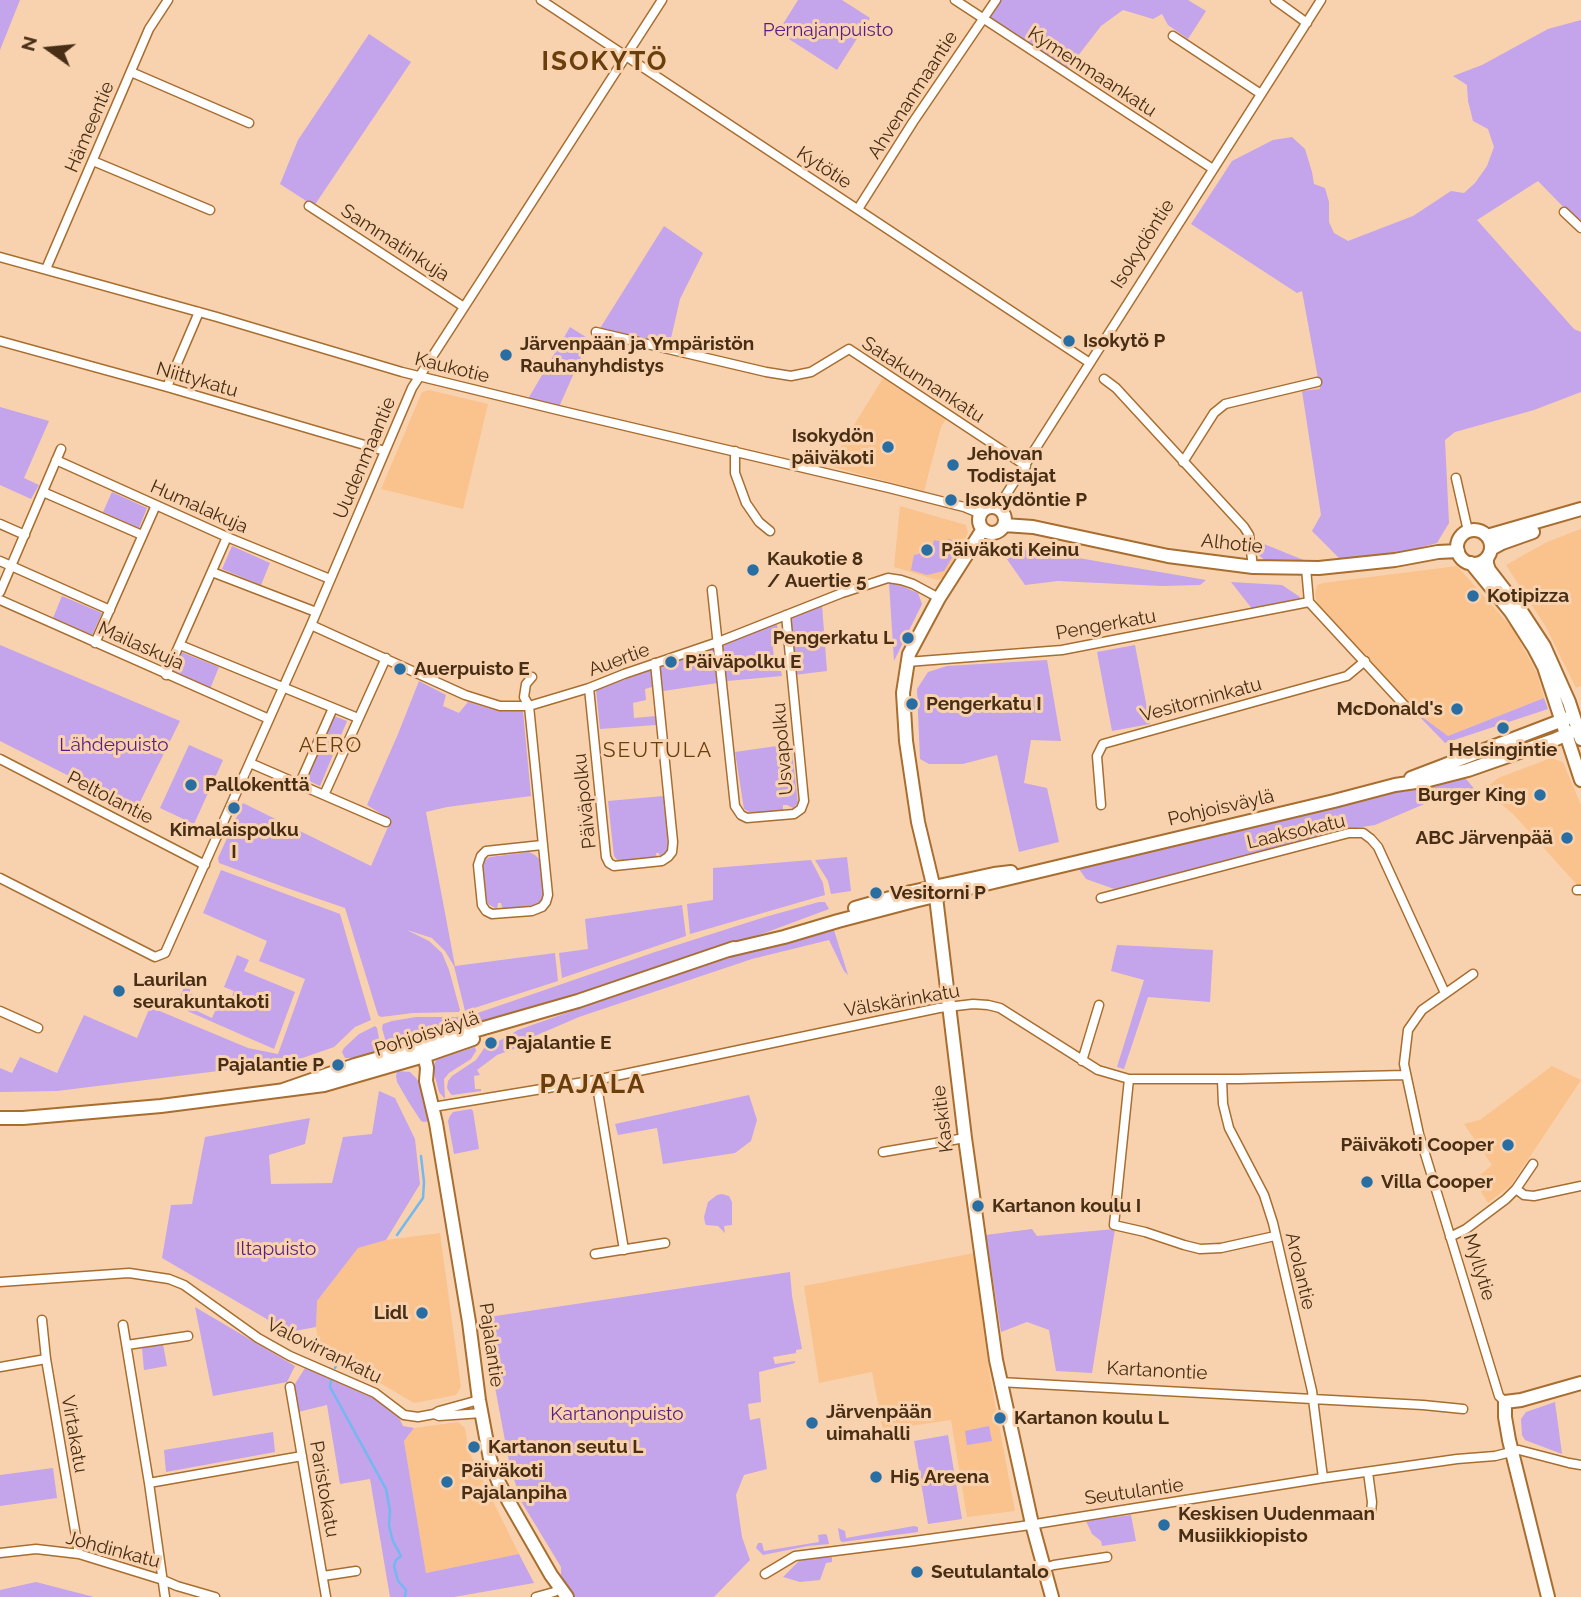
<!DOCTYPE html>
<html>
<head>
<meta charset="utf-8">
<style>
	body { margin:0 }
	#map { position:relative; width:1581px; height:1597px; overflow:hidden; background:#f8d2ae; font-family:Raleway,sans-serif }
	canvas { display:block }
	.north { position:absolute; left:14px; top:14px; width:70px; height:70px; -webkit-text-stroke:5px #f8d2ae; paint-order:stroke; rotate:285deg; font-size:19px; font-weight:700; line-height:28px; text-align:center; color:#472e14 }
	.north::after { content:''; display:block; margin:auto; width:24px; height:32px; background:#472e14; clip-path:polygon(50% 0,100% 100%,50% 72%,0 100%) }
</style>
</head>
<body>
<div id="map">
<canvas width="1581" height="1597"></canvas>
<div class="north">N</div>
</div>
<script>
const ctx = document.querySelector('canvas').getContext('2d');
ctx.lineJoin = 'round';
function paint(path, color) { ctx.fillStyle = color; ctx.fill(path, 'evenodd'); }
const shape = rows => new Path2D(rows.map(r => 'M' + r).join(''));
function stroke(path, color, width, dash) { ctx.strokeStyle = color; ctx.lineWidth = width; ctx.lineCap = dash ? 'butt' : 'round'; ctx.setLineDash(dash || []); ctx.stroke(path); }
function drawText(font, color, halo, rows, align = 'center') {
  ctx.font = font + ' Raleway,sans-serif'; ctx.lineWidth = 6; ctx.setLineDash([]); ctx.textBaseline = 'middle'; ctx.strokeStyle = halo; ctx.fillStyle = color; for (const [text, x, y, turn = 0] of rows) {
    ctx.save(); ctx.translate(x, y); ctx.rotate((+turn || 0) * Math.PI / 180); ctx.textAlign = isNaN(turn) ? turn : align; if (halo) ctx.strokeText(text, 0, 0); ctx.fillText(text, 0, 0); ctx.restore();
  }
}
const built = shape([
	[883,378,946,419,941,427,924,491,829,466],
	[429,390,488,404,463,509,381,489,422,392],
	[900,506,966,525,968,533,943,578,937,580,894,567],
	[1581,529,1581,686,1576,688,1546,627,1506,565,1547,542],
	[1457,566,1513,629,1537,673,1544,698,1448,736,1414,711,1318,606,1315,595,1317,585,1323,583],
	[1551,758,1563,762,1581,805,1581,885,1578,886,1515,816,1485,789,1498,778],
	[1552,1066,1581,1080,1511,1185,1488,1203,1474,1180,1492,1165,1464,1124,1480,1120],
	[440,1233,461,1387,456,1395,414,1403,339,1359,320,1352,316,1327,317,1301,358,1248,386,1240],
	[974,1253,989,1371,1015,1511,967,1517,951,1420,883,1430,872,1372,819,1383,804,1286],
	[458,1422,465,1428,469,1452,519,1554,426,1573,404,1441,414,1428]
]);
const green = shape([
	[0,0,20,0,0,50],
	[798,0,842,0,870,18,837,70,778,32],
	[1000,0,1188,0,1206,11,1188,39,1168,25,1162,14,1153,19,1123,10,1101,26,1067,70,987,18],
	[1581,20,1581,225,1538,181,1477,220,1574,329,1581,332,1581,392,1534,410,1455,432,1445,440,1449,523,1437,543,1403,552,1341,560,1312,531,1321,515,1302,391,1320,389,1302,291,1297,293,1191,224,1232,161,1273,140,1292,137,1305,149,1312,172,1314,184,1325,188,1329,202,1329,222,1334,233,1348,241,1413,216,1451,191,1464,193,1475,183,1487,166,1494,147,1488,129,1473,121,1468,101,1467,85,1453,76,1482,65,1548,29],
	[369,34,411,62,314,206,280,184,298,140],
	[664,226,703,253,680,299,669,347,599,330],
	[570,327,589,339,559,407,528,399],
	[0,407,49,421,24,478,39,485,31,499,0,485],
	[112,492,147,508,139,528,103,512],
	[948,539,961,542,944,571,927,575,911,570,914,555,919,554,920,549,927,550,928,547,932,548,934,540,947,543],
	[1259,542,1306,561,1305,563,1266,562,1258,554,1256,544],
	[232,546,270,563,261,585,222,569],
	[1013,549,1051,551,1067,556,1206,580,1200,585,1162,586,1058,581,1025,585,1004,555],
	[1231,582,1282,585,1300,597,1299,601,1253,610],
	[889,583,899,585,918,593,922,604,894,661],
	[62,596,102,613,92,635,53,618],
	[822,605,827,671,794,675,788,616],
	[776,621,779,634,772,636,775,671,781,671,782,676,727,681,722,642],
	[0,645,180,721,136,810,0,741],
	[1135,645,1150,724,1112,731,1097,652],
	[709,646,715,649,718,683,663,691,660,667],
	[181,652,219,667,210,689,173,673],
	[1047,660,1061,741,1031,740,1024,783,1047,788,1059,842,1019,852,997,755,963,764,929,764,920,759,917,689,928,672,947,666],
	[651,670,652,687,645,689,646,700,633,703,634,718,656,716,656,725,600,729,596,690],
	[419,681,446,695,443,706,459,713,468,702,498,711,523,711,531,796,447,807,426,812,455,966,555,953,558,981,465,1011,454,966,445,951,432,938,407,930,429,941,442,953,449,970,460,1010,459,1012,413,1013,381,1017,378,1015,345,908,281,886,219,863,218,858,243,803,371,866,391,820,367,805,398,734],
	[1544,698,1548,709,1445,743,1414,711,1448,736],
	[334,716,347,721,320,786,307,780],
	[791,744,798,803,793,808,787,805,783,805,783,811,753,814,744,809,735,752],
	[189,745,223,760,194,824,160,808],
	[1458,777,1466,779,1478,793,1462,788,1375,825,1349,829,1120,891,1086,879,1079,869],
	[664,796,668,847,666,854,660,858,659,853,656,853,657,859,625,862,618,861,614,856,608,801],
	[529,852,535,855,539,859,544,896,541,903,532,908,503,910,501,903,498,903,497,909,488,904,486,900,482,865,485,860,490,857],
	[847,857,851,891,831,894,828,881,815,860],
	[811,860,823,883,825,895,690,934,687,904,713,900,713,868],
	[221,870,340,914,371,1020,355,1027,334,1047,291,1062,57,1091,0,1092,0,1068,12,1073,20,1057,57,1073,84,1015,137,1038,150,1007,248,1048,278,1054,305,979,259,961,267,941,203,913],
	[819,902,825,902,829,909,770,931,571,998,388,1050,382,1028,383,1024,392,1021,416,1017,456,1017,472,1015,655,952,765,917],
	[682,905,686,936,562,978,559,953,588,949,585,919],
	[834,930,848,975,844,971,829,940,752,959,579,1017,521,1042,522,1046,497,1055,477,1070,480,1075,474,1076,475,1089,481,1089,481,1091,452,1095,450,1093,447,1088,448,1081,452,1076,476,1060,485,1047,494,1044,518,1030,680,973,737,955],
	[1117,945,1213,950,1210,1002,1148,997,1124,1069,1117,1067,1144,980,1111,971],
	[237,955,249,960,244,971,295,992,274,1049,176,1006,188,978,194,980,189,993,197,997,199,995,202,997,197,1011,212,1018,219,1002,228,1006,234,991,224,987],
	[375,1026,377,1028,382,1053,362,1058,345,1058,342,1052,344,1048,359,1034],
	[475,1047,476,1051,471,1059,449,1073,444,1079,445,1099,439,1092,433,1069,436,1060],
	[397,1071,410,1072,416,1078,421,1085,429,1121,424,1122,421,1121,408,1101,397,1082,396,1076],
	[379,1091,395,1098,415,1139,420,1184,386,1240,358,1248,317,1301,316,1327,289,1332,162,1258,171,1205,192,1204,205,1137,310,1118,305,1144,269,1155,271,1184,332,1183,343,1137,372,1134],
	[749,1095,757,1120,751,1141,735,1153,663,1164,657,1128,618,1135,615,1124],
	[471,1109,473,1111,479,1149,454,1154,448,1121,450,1116,453,1112],
	[722,1194,729,1196,732,1202,732,1225,724,1226,725,1233,718,1226,706,1225,705,1223,704,1217,708,1202,717,1195],
	[1032,1229,1037,1236,1115,1229,1092,1373,1056,1371,1049,1330,1027,1322,1001,1332,986,1235],
	[790,1272,792,1296,802,1349,796,1350,796,1353,773,1357,775,1364,795,1361,795,1363,759,1372,761,1402,748,1404,750,1420,760,1418,767,1469,744,1475,736,1495,742,1537,750,1560,714,1597,574,1597,561,1575,561,1567,521,1501,510,1467,482,1318],
	[195,1307,295,1366,287,1382,213,1396],
	[163,1344,167,1366,144,1370,142,1348],
	[305,1368,380,1401,399,1418,403,1426,414,1428,404,1441,426,1573,519,1554,534,1583,454,1597,390,1597,370,1479,340,1484,327,1405,298,1412,293,1387],
	[1555,1402,1558,1424,1562,1454,1525,1440,1522,1435,1521,1419,1526,1412],
	[989,1426,992,1441,967,1445,965,1431],
	[273,1432,275,1452,166,1472,164,1450],
	[948,1435,962,1519,928,1524,914,1441],
	[53,1468,57,1498,0,1506,0,1475],
	[1131,1515,1136,1541,1102,1546,1101,1541,1092,1534,1086,1521],
	[914,1526,918,1527,918,1532,842,1542,840,1540,838,1528,845,1531,846,1538],
	[825,1534,827,1535,829,1544,808,1546,763,1555,756,1548,758,1543,762,1543,764,1551,819,1542,818,1535],
	[832,1556,832,1562,826,1563,820,1580,800,1582,783,1577,799,1561],
	[36,1582,94,1597,0,1597,0,1590]
]);
const stream = shape([
	[397,1235,423,1198,424,1182,421,1156],
	[335,1368,337,1364],
	[331,1381,330,1387,386,1489,390,1511,389,1526,393,1541,401,1556,396,1560,394,1566,398,1581,406,1590,405,1597]
]);
const street = shape([
	[541,0,1090,363],
	[955,0,1213,169],
	[1275,0,1307,23],
	[1173,36,1261,94],
	[131,72,249,123],
	[93,161,210,210],
	[309,206,464,307],
	[858,209,913,122,996,0],
	[1564,212,1581,228],
	[0,257,217,317,402,372,562,411,889,488,964,507,981,514],
	[46,269,149,29,168,0],
	[596,332,766,372,791,376,811,372,849,349,1026,466],
	[0,341,167,387,385,451],
	[1104,379,1116,388,1244,527,1249,535,1253,567],
	[167,387,199,312],
	[735,451,735,473,746,503,759,522,770,531],
	[56,460,227,537,330,579],
	[1183,462,1214,413,1225,404,1317,382],
	[1456,478,1468,531],
	[43,492,142,535],
	[997,509,1321,0],
	[0,524,25,535],
	[0,561,110,610],
	[1306,568,1309,602,1405,706],
	[212,572,316,612],
	[712,590,735,806,741,815,747,818,794,814,801,809,804,801,786,615],
	[0,592,61,449],
	[0,600,269,719],
	[311,625,465,695,500,706,529,706,589,688,624,674,718,642,842,593,888,578,901,580,913,584,939,598],
	[95,643,156,505],
	[180,645,358,718],
	[907,662,1062,650,1309,602],
	[166,675,227,537],
	[532,677,526,684,524,697,529,706,548,895,546,902,542,907,532,911,492,914,486,911,482,905,478,865,481,856,486,851,542,845],
	[589,688,606,857,609,863,614,866,662,861,668,857,672,852,673,842,655,663],
	[0,759,205,865],
	[250,763,386,822],
	[299,785,333,708],
	[324,795,386,658],
	[1101,805,1097,756,1103,744,1347,676,1365,661],
	[0,878,155,957,165,953,311,625,412,388,662,0],
	[1577,890,1581,890],
	[1101,898,1349,833,1363,833,1371,839,1378,847,1445,993],
	[1473,974,1422,1010,1408,1030,1404,1064,1419,1134,1499,1396,1505,1402],
	[0,1011,38,1028],
	[1082,1061,1099,1005],
	[1129,1079,1114,1225,1145,1232,1184,1245,1200,1249,1221,1248,1275,1236],
	[596,1080,624,1250],
	[1222,1080,1223,1104,1229,1128,1264,1195,1273,1223,1312,1391,1323,1478],
	[433,1107,596,1080,939,1008,973,1004,988,1005,1000,1008,1098,1070,1129,1079,1238,1079,1405,1075],
	[883,1152,965,1138],
	[1516,1189,1524,1195,1534,1196,1581,1186],
	[1450,1237,1466,1229,1506,1199,1516,1189,1533,1164],
	[595,1254,665,1243],
	[0,1282,129,1273,169,1279,184,1285,258,1338,290,1356,375,1393,404,1415,418,1417,434,1414,439,1411,479,1400],
	[42,1320,46,1359,79,1554],
	[123,1325,149,1483,165,1597],
	[127,1345,188,1336],
	[0,1367,46,1359],
	[999,1382,1423,1405,1463,1409],
	[290,1387,326,1597],
	[434,1414,439,1416,482,1413],
	[1368,1472,1372,1502,1371,1513],
	[149,1483,302,1456],
	[0,1553,36,1549,79,1554,163,1580,177,1586,215,1597],
	[1044,1568,1054,1565,1107,1557],
	[765,1574,795,1556,907,1542,1023,1526,1323,1478,1457,1459,1495,1456,1519,1450,1569,1463,1581,1465],
	[323,1576,356,1571],
	[536,1597,554,1592,561,1588]
]);
const secondary = shape([
	'979 520a13 13 0 1 1 26 0a13 13 0 1 1-26 0Z',
	[1004,525,1033,527,1168,556,1253,567,1319,568,1395,560,1438,552,1458,551],
	[983,529,939,598,909,654,903,693,906,741,918,822,936,897,965,1138,996,1360,1032,1524,1052,1597],
	'1457 547a17 17 0 1 1 34 0a17 17 0 1 1-34 0Z',
	[1487,536,1581,509],
	[1491,549,1502,543,1533,532],
	[1487,558,1487,564,1489,570,1523,614,1544,646,1569,702,1581,739],
	[1471,563,1511,612,1534,648,1544,667,1581,780],
	[1411,778,1568,718],
	[855,908,911,892,994,874,1011,872],
	[729,950,784,937,838,921,914,901,1334,801,1395,785,1429,780,1468,770,1554,740,1581,728],
	[423,1050,427,1068,426,1081,436,1123,469,1322,479,1400,490,1459,498,1481,509,1502,551,1575,567,1597],
	[283,1090,355,1065,578,1001,734,948],
	[0,1118,23,1118,161,1106,324,1085,424,1056,473,1039],
	[1548,1597,1509,1440,1505,1417,1505,1402,1521,1400,1581,1383]
]);
const markers = [
	[1069,341,7,"#286ea3"],
	[506,355,7,"#286ea3"],
	[888,447,7,"#286ea3"],
	[953,465,7,"#286ea3"],
	[951,500,7,"#286ea3"],
	[927,550,7,"#286ea3"],
	[753,570,7,"#286ea3"],
	[1473,596,7,"#286ea3"],
	[908,638,7,"#286ea3"],
	[671,662,7,"#286ea3"],
	[400,669,7,"#286ea3"],
	[912,704,7,"#286ea3"],
	[1457,709,7,"#286ea3"],
	[1503,728,7,"#286ea3"],
	[191,785,7,"#286ea3"],
	[1540,795,7,"#286ea3"],
	[234,808,7,"#286ea3"],
	[1567,838,7,"#286ea3"],
	[876,893,7,"#286ea3"],
	[119,991,7,"#286ea3"],
	[491,1043,7,"#286ea3"],
	[338,1065,7,"#286ea3"],
	[1508,1145,7,"#286ea3"],
	[1367,1182,7,"#286ea3"],
	[978,1206,7,"#286ea3"],
	[422,1313,7,"#286ea3"],
	[1000,1418,7,"#286ea3"],
	[812,1423,7,"#286ea3"],
	[474,1447,7,"#286ea3"],
	[876,1477,7,"#286ea3"],
	[447,1482,7,"#286ea3"],
	[1164,1525,7,"#286ea3"],
	[917,1572,7,"#286ea3"]
];
const parkNames = [
	["Pernajanpuisto",828,30],
	["Lähdepuisto",114,745],
	["Iltapuisto",276,1249],
	["Kartanonpuisto",617,1414]
];
const streetNames = [
	["Kymenmaankatu",1092,72,33],
	["Ahvenanmaantie",913,95,-57],
	["Hämeentie",90,127,-67],
	["Kytötie",824,168,33],
	["Sammatinkuja",395,243,33],
	["Isokydöntie",1143,244,-58],
	["Kaukotie",452,368,14],
	["Niittykatu",197,380,16],
	["Satakunnankatu",923,380,33],
	["Uudenmaantie",365,458,-67],
	["Humalakuja",199,507,24],
	["Alhotie",1232,544,6],
	["Pengerkatu",1106,625,-10],
	["Mailaskuja",141,646,24],
	["Auertie",619,660,-20],
	["Vesitorninkatu",1201,700,-15],
	["Usvapolku",783,749,-95],
	["Peltolantie",110,798,27],
	["Päiväpolku",585,801,-96],
	["Pohjoisväylä",1221,808,-13],
	["Laaksokatu",1296,832,-13],
	["Välskärinkatu",902,1001,-10],
	["Pohjoisväylä",427,1034,-18],
	["Kaskitie",943,1119,-97],
	["Myllytie",1479,1267,73],
	["Arolantie",1300,1271,77],
	["Pajalantie",491,1345,82],
	["Valovirrankatu",324,1351,26],
	["Kartanontie",1157,1371,3],
	["Virtakatu",74,1434,80],
	["Paristokatu",324,1489,80],
	["Seutulantie",1134,1492,-8],
	["Johdinkatu",113,1550,15]
];
const poiNames = [
	["Isokytö P",1083,341],
	["Järvenpään ja Ympäristön",520,344],
	["Rauhanyhdistys",520,366],
	["Isokydön",874,436,"right"],
	["päiväkoti",874,458,"right"],
	["Jehovan",967,454],
	["Todistajat",967,476],
	["Isokydöntie P",965,500],
	["Päiväkoti Keinu",941,550],
	["Kaukotie 8",767,559],
	["/ Auertie 5",767,581],
	["Kotipizza",1487,596],
	["Pengerkatu L",894,638,"right"],
	["Päiväpolku E",685,662],
	["Auerpuisto E",414,669],
	["Pengerkatu I",926,704],
	["McDonald's",1443,709,"right"],
	["Helsingintie",1503,750,"center"],
	["Pallokenttä",205,785],
	["Burger King",1526,795,"right"],
	["Kimalaispolku",234,830,"center"],
	["I",234,852,"center"],
	["ABC Järvenpää",1553,838,"right"],
	["Vesitorni P",890,893],
	["Laurilan",133,980],
	["seurakuntakoti",133,1002],
	["Pajalantie E",505,1043],
	["Pajalantie P",324,1065,"right"],
	["Päiväkoti Cooper",1494,1145,"right"],
	["Villa Cooper",1381,1182],
	["Kartanon koulu I",992,1206],
	["Lidl",408,1313,"right"],
	["Järvenpään",826,1412],
	["uimahalli",826,1434],
	["Kartanon koulu L",1014,1418],
	["Kartanon seutu L",488,1447],
	["Päiväkoti",461,1471],
	["Pajalanpiha",461,1493],
	["Hi5 Areena",890,1477],
	["Keskisen Uudenmaan",1178,1514],
	["Musiikkiopisto",1178,1536],
	["Seutulantalo",931,1572]
];
const neighbourhoodNames = [
	["AERO",331,746],
	["SEUTULA",658,751]
];
const districtNames = [
	["ISOKYTÖ",605,62],
	["PAJALA",593,1085]
];
paint(built, '#fac28d');
paint(green, '#c4a4ea');
stroke(stream, '#74b8f1', 2.5);
stroke(street, '#a86e2f', 11);
stroke(secondary, '#a86e2f', 16);
stroke(street, '#fff', 8);
stroke(secondary, '#fff', 12);
for (const [x, y, r, color] of markers) { const dot = new Path2D(); dot.arc(x, y, r, 0, 2 * Math.PI); ctx.fillStyle = color; ctx.fill(dot); stroke(dot, '#f8d2ae', 2.5); }
drawText('19px', '#571d86', '#f8d2ae', parkNames);
drawText('19px', '#472e14', '#f8d2ae', streetNames);
drawText('bold 19px', '#472e14', '#f8d2ae', poiNames, 'left');
ctx.letterSpacing = '2px';
drawText('21px', '#6a3f0b', '#f8d2ae', neighbourhoodNames);
ctx.letterSpacing = '0px';
ctx.letterSpacing = '2px';
drawText('bold 26px', '#6a3f0b', '#f8d2ae', districtNames);
ctx.letterSpacing = '0px';
</script>
</body>
</html>
